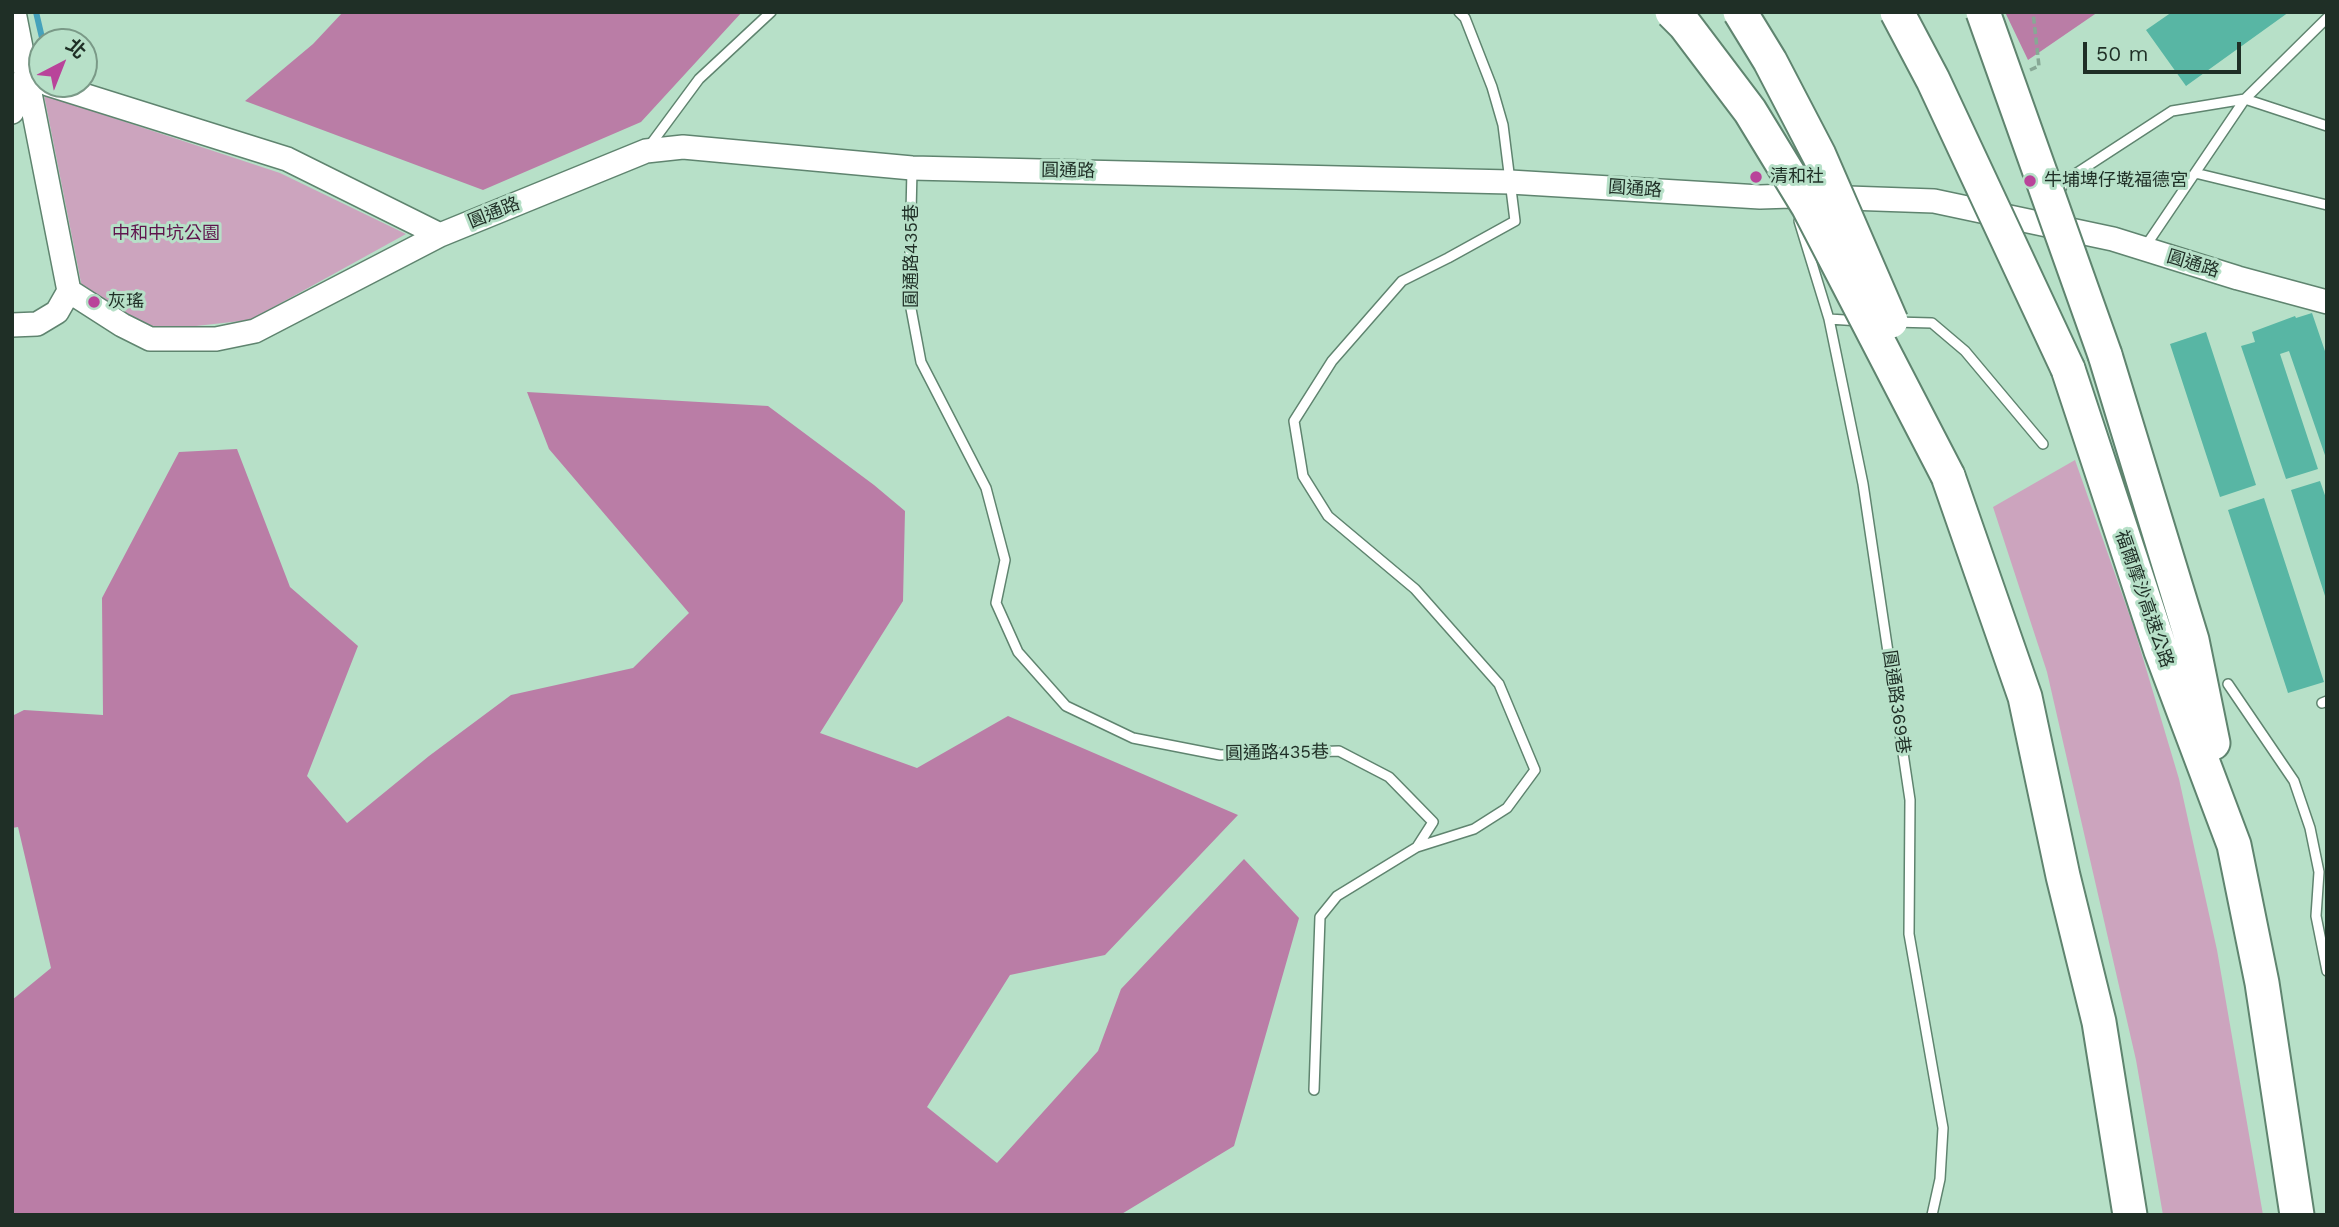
<!DOCTYPE html>
<html>
<head>
<meta charset="utf-8">
<style>
	body { margin:0 }
	#map { position:relative; width:2339px; height:1227px; overflow:hidden; background:#b7e0c8; font-family:"Work Sans","Noto Sans TC",sans-serif }
	canvas { display:block }
	.frame { position:absolute; inset:0; border:14px solid #1f2f26; pointer-events:none }
	.north { position:absolute; left:28px; top:28px; width:70px; height:70px; box-sizing:border-box; background:#b7e0c8; border:2px solid #7a9987; border-radius:50%; rotate:42deg; font-size:19px; font-weight:700; line-height:28px; text-align:center; color:#1f2f26 }
	.north::after { content:''; display:block; margin:auto; width:24px; height:32px; background:#b9439a; clip-path:polygon(50% 0,100% 100%,50% 72%,0 100%) }
	.scale { position:absolute; left:2083px; top:42px; width:158px; height:32px; box-sizing:border-box; border:4px solid #1f2f26; border-top:0; padding-left:9px; font-size:21px; line-height:24px; white-space:nowrap; color:#1f2f26; -webkit-text-stroke:5px #b7e0c8; paint-order:stroke }
</style>
</head>
<body>
<div id="map">
<canvas width="2339" height="1227"></canvas>
<div class="frame"></div>
<div class="north">北</div>
<div class="scale">50 m</div>
</div>
<script>
const ctx = document.querySelector('canvas').getContext('2d');
ctx.lineJoin = 'round';
function paint(path, color) { ctx.fillStyle = color; ctx.fill(path, 'evenodd'); }
const shape = rows => new Path2D(rows.map(r => 'M' + r).join(''));
function stroke(path, color, width, dash) { ctx.strokeStyle = color; ctx.lineWidth = width; ctx.lineCap = dash ? 'butt' : 'round'; ctx.setLineDash(dash || []); ctx.stroke(path); }
function drawText(font, color, halo, rows, align = 'center') {
  ctx.font = font + ' "Work Sans","Noto Sans TC",sans-serif'; ctx.lineWidth = 6; ctx.setLineDash([]); ctx.textBaseline = 'middle'; ctx.strokeStyle = halo; ctx.fillStyle = color; for (const [text, x, y, turn = 0] of rows) {
    ctx.save(); ctx.translate(x, y); ctx.rotate((+turn || 0) * Math.PI / 180); ctx.textAlign = isNaN(turn) ? turn : align; if (halo) ctx.strokeText(text, 0, 0); ctx.fillText(text, 0, 0); ctx.restore();
  }
}
const green = shape([
	[44,95,280,173,406,234,250,320,169,329,87,313],
	[2075,460,2134,628,2179,779,2217,950,2263,1215,2163,1215,2136,1060,2047,672,1993,507]
]);
const forest = shape([
	[343,12,742,12,641,122,483,190,245,101,313,44],
	[2005,12,2098,12,2028,60],
	[527,392,768,406,874,485,905,511,903,601,820,733,917,768,1008,716,1238,815,1105,955,1010,975,927,1107,997,1163,1098,1051,1121,989,1244,859,1299,918,1234,1146,1120,1215,12,1215,12,1000,51,968,18,827,12,828,12,716,24,710,103,715,102,598,179,452,237,449,290,587,358,646,307,776,347,823,429,756,511,695,633,668,689,613,549,449]
]);
const stream = shape([
	[36,12,43,42]
]);
const building = shape([
	[2172,12,2289,12,2186,86,2146,30],
	[2312,313,2327,357,2327,461,2289,351,2280,354,2318,469,2286,479,2241,346,2255,342,2252,332,2295,316,2296,318],
	[2206,332,2256,485,2220,497,2170,344],
	[2320,481,2327,501,2326,599,2291,490],
	[2264,498,2324,682,2288,693,2228,510]
]);
const path = shape([
	[2030,70,2039,66,2033,12]
]);
const service = shape([
	[648,148,699,79,771,12],
	[912,170,909,298,921,362,986,488,1005,560,996,603,1018,652,1066,706,1133,738,1220,755,1339,751,1389,777,1433,822,1417,847,1474,829,1507,808,1535,770,1499,684,1415,589,1328,516,1303,476,1294,421,1332,361,1402,281,1448,258,1515,221,1503,125,1492,87,1465,18,1459,12],
	[2195,173,2327,205],
	[2057,195,2066,180,2172,111,2245,99,2327,18],
	[1799,221,1829,319,1863,484,1910,800,1909,934,1943,1128,1940,1179,1932,1215],
	[2145,247,2245,99,2327,126],
	[1829,319,1860,321],
	[1895,322,1932,323,1965,351,2043,444],
	[2228,684,2294,781,2310,828,2319,872,2316,916,2327,971],
	[2322,703,2327,701],
	[1314,1090,1320,917,1337,896,1417,847]
]);
const tertiary = shape([
	[14,12,69,291,122,325,150,339,216,339,255,331,440,235,646,151,683,147,912,168,1510,182,1760,197,1791,196,1934,201,2113,239,2238,278,2327,302],
	[48,84,287,159,440,235],
	[12,112,25,77],
	[12,325,37,324,57,312,69,291]
]);
const motorway = shape([
	[2105,355,2192,640,2213,743],
	[2068,369,2161,651,2234,845,2262,983,2297,1215],
	[1948,476,2025,697,2063,876,2099,1022,2130,1215]
]);
const motorwayBridge = shape([
	[1672,12,1685,25,1750,111,1808,206,1948,476],
	[1740,12,1770,61,1819,155,1891,321],
	[1897,12,1933,80,2068,369],
	[1983,12,2105,355]
]);
const markers = [
	[1756,177,7,"#b9439a"],
	[2030,181,7,"#b9439a"],
	[94,302,7,"#b9439a"]
];
const streetNames = [
	["圓通路",1068,171,1],
	["圓通路",1635,189,4],
	["圓通路",494,213,-22],
	["圓通路435巷",912,256,-90],
	["圓通路",2193,264,17],
	["福爾摩沙高速公路",2144,599,71],
	["圓通路369巷",1896,702,82],
	["圓通路435巷",1277,753,-1]
];
const poiNames = [
	["清和社",1770,177],
	["牛埔埤仔墘福德宮",2044,181],
	["灰瑤",108,302]
];
const parkNames = [
	["中和中坑公園",166,234]
];
paint(green, '#cca4be');
paint(forest, '#ba7da6');
stroke(stream, '#46a2bb', 6);
paint(building, '#58b6a4');
stroke(service, '#5f846f', 12);
stroke(tertiary, '#5f846f', 26);
stroke(motorway, '#5f846f', 37);
stroke(path, '#87a895', 3.5, [7, 3.5]);
stroke(service, '#fff', 9);
stroke(tertiary, '#fff', 23);
stroke(motorway, '#fff', 33);
stroke(motorwayBridge, '#5f846f', 37, []);
stroke(motorwayBridge, '#fff', 33);
for (const [x, y, r, color] of markers) { const dot = new Path2D(); dot.arc(x, y, r, 0, 2 * Math.PI); ctx.fillStyle = color; ctx.fill(dot); stroke(dot, '#b7e0c8', 2.5); }
drawText('18px', '#1f2f26', '#b7e0c8', streetNames);
drawText('18px', '#1f2f26', '#b7e0c8', poiNames, 'left');
drawText('18px', '#5f154d', '#b7e0c8', parkNames);
</script>
</body>
</html>
